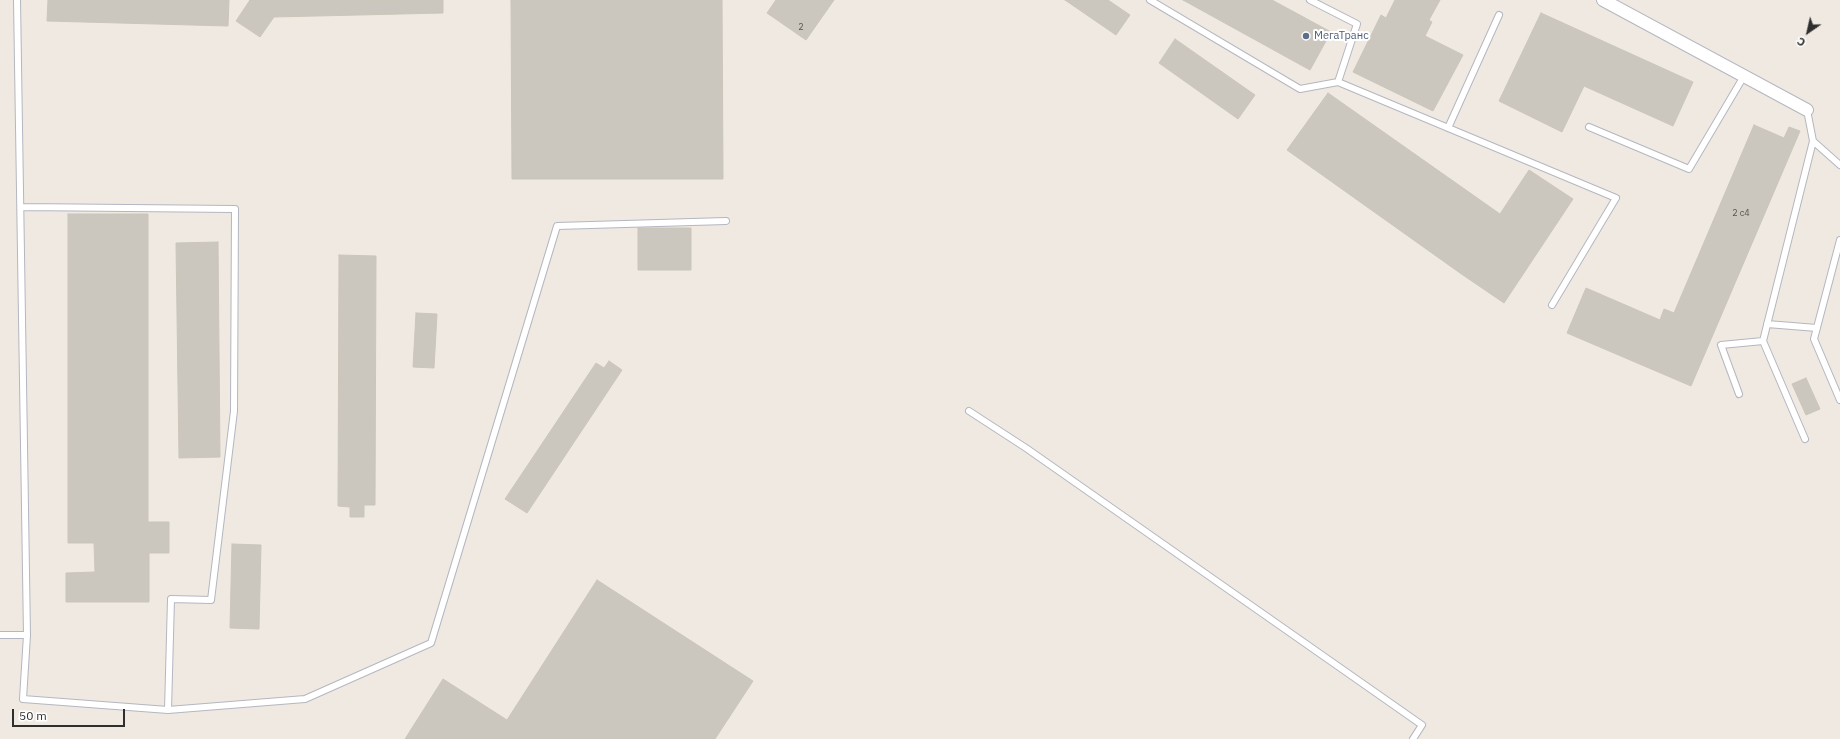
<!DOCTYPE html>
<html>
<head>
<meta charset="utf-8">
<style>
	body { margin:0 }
	#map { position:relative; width:1840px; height:739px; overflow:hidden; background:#efe9e1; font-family:"IBM Plex Sans",sans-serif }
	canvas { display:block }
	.north { position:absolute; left:1788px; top:12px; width:40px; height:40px; -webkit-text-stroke:3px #fff; paint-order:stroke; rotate:214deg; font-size:11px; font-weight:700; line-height:16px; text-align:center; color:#2e2e2e }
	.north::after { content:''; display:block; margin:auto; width:14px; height:18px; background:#2e2e2e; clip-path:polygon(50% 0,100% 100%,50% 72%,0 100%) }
	.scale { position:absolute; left:12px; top:709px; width:113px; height:18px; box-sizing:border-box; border:2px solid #2e2e2e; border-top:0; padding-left:5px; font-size:12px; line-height:14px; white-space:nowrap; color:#2e2e2e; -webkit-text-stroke:3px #fff; paint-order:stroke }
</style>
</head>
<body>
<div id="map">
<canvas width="1840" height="739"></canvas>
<div class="north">С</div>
<div class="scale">50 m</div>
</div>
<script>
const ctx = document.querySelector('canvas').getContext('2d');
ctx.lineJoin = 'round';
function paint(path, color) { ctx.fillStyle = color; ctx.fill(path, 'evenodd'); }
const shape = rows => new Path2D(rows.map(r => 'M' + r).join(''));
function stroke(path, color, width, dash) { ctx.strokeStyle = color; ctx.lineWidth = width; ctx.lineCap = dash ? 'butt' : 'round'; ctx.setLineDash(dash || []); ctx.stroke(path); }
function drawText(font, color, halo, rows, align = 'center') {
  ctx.font = font + ' "IBM Plex Sans",sans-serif'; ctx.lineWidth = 4; ctx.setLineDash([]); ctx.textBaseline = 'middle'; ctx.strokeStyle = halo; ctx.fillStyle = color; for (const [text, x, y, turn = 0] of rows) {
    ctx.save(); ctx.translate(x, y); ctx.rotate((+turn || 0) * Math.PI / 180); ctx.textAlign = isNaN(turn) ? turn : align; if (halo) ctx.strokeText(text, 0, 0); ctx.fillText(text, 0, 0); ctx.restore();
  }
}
const building = shape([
	[48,0,229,0,228,26,47,21,48,0],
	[250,0,443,0,443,13,274,17,260,37,236,21,250,0],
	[511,0,722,0,723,179,512,179,511,0],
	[776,0,834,0,806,40,767,13,776,0],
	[1065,0,1108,0,1130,15,1116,35,1065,0],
	[1183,0,1272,0,1331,32,1310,70,1183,0],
	[1395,0,1440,0,1429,20,1432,22,1425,36,1463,55,1433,111,1353,72,1381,15,1386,18,1395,0],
	[1541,13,1693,82,1673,126,1584,86,1562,132,1499,101,1541,13],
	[1175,39,1255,95,1238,119,1159,63,1175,39],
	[1328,93,1500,214,1529,170,1573,199,1504,303,1460,273,1287,150,1328,93],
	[1754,125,1784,138,1789,127,1800,131,1691,386,1567,333,1586,288,1660,320,1664,309,1674,313,1754,125],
	[68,214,148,214,148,522,169,522,169,553,149,553,149,602,66,602,66,573,95,572,94,543,68,543,68,214],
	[638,228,691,228,691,270,638,270,638,228],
	[218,242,220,457,179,458,176,243,218,242],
	[339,255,376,256,375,505,364,505,364,517,350,517,350,507,338,506,339,255],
	[416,313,437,314,434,368,413,367,416,313],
	[609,361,622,370,527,513,505,499,596,363,604,368,609,361],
	[1806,378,1820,409,1806,415,1792,384,1806,378],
	[232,544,261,545,259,629,230,628,232,544],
	[597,580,753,681,715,739,405,739,443,679,507,720,597,580]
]);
const service = shape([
	[1150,0,1300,89,1338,82,1616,198,1552,305],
	[1310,0,1357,24,1338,82],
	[1589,127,1689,169,1744,76],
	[1448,128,1499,15],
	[1813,141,1840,165],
	[21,207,235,209,234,411,211,600,171,599,168,710,23,699,27,635],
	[1840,240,1814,339,1840,400],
	[1767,324,1817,328],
	[1739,394,1721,345,1763,341],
	[969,411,1026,448,1422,725,1413,739],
	[1805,439,1763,341,1813,141,1807,110],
	[0,635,27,635,17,0],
	[168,710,305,699,431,643,557,226,726,221]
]);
const minor = shape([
	[1603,0,1807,110]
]);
const markers = [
	[1306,36,4,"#5c6f8a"]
];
const numberNames = [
	["2",801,27],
	["2 с4",1741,213]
];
const serviceNames = [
	["МегаТранс",1314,36]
];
paint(building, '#cbc7bf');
stroke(building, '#cbc5ba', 1);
stroke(service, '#b4b7c1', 8);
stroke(minor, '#b4b7c1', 14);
stroke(service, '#fff', 6);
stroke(minor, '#fff', 12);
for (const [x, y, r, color] of markers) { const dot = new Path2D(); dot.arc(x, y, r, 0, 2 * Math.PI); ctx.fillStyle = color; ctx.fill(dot); stroke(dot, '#fff', 1.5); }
drawText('9px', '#555452', null, numberNames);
drawText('11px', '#4e5e75', '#fff', serviceNames, 'left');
</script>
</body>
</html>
